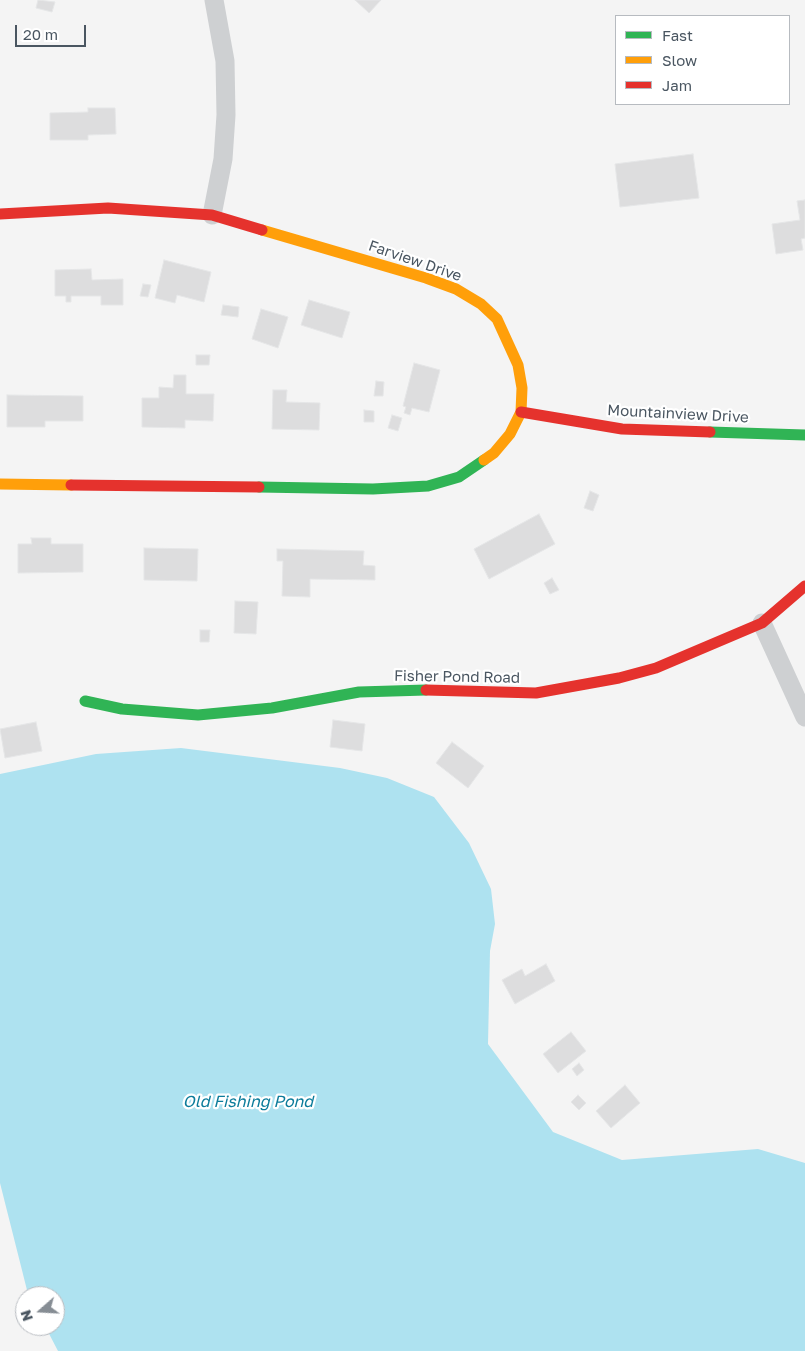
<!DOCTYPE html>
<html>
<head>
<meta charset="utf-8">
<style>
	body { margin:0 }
	#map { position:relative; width:805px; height:1351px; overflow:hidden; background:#f4f4f4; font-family:"Golos Text",sans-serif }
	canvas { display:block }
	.legend { position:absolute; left:615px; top:15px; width:175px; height:90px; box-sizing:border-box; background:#fff; border:1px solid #b7bbc0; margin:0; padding:6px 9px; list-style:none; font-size:15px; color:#4a5661 }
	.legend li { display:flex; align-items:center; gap:10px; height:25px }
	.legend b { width:25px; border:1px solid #b7bbc0 }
	.north { position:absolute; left:15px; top:1286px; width:50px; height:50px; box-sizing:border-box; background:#fff; border:1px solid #b7bbc0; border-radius:50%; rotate:251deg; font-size:14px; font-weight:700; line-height:20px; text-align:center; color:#4a5661 }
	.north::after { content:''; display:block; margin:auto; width:18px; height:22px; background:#868d94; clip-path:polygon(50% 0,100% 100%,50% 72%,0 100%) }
	.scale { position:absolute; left:15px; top:25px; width:71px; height:22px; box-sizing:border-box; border:2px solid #4a5661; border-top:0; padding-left:6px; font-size:15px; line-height:18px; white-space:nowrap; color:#4a5661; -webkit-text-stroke:4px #fff; paint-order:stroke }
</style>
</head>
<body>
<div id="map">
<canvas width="805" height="1351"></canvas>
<ul class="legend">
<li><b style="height:6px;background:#30b455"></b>Fast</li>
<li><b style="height:6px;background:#ff9f0a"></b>Slow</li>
<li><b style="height:6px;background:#e5322d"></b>Jam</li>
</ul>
<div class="north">N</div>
<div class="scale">20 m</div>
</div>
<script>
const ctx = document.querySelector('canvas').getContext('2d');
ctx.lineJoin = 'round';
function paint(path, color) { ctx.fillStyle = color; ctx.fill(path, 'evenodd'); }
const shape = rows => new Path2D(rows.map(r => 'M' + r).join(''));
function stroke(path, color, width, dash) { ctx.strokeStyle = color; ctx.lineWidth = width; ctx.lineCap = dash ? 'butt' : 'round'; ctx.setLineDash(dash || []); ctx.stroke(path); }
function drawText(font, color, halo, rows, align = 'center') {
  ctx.font = font + ' "Golos Text",sans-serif'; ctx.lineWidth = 4.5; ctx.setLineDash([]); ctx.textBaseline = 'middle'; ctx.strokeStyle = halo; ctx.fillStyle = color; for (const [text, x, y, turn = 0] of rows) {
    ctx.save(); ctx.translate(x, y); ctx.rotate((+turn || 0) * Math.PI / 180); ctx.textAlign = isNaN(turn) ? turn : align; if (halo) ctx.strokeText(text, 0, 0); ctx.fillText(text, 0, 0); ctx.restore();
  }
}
const water = shape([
	[181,748,340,768,387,778,434,797,469,843,491,889,495,924,490,951,488,1044,553,1132,622,1160,758,1149,805,1163,805,1351,58,1351,45,1326,55,1326,55,1296,29,1296,28,1294,0,1183,0,774,96,754]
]);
const building = shape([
	[38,0,55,2,52,12,36,8,38,0],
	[355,0,381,0,369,13,355,0],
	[88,108,115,108,116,134,88,135,88,140,50,140,50,113,88,112,88,108],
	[693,154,699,198,620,207,615,164,693,154],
	[805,200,805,238,801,239,803,250,776,254,772,224,800,220,797,201,805,200],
	[164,260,211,272,204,302,177,295,175,303,155,298,164,260],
	[91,269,92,280,123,279,123,305,101,305,101,296,71,296,71,302,66,302,66,296,55,296,55,270,91,269],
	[143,284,151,285,148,297,140,296,143,284],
	[309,300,350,312,342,338,301,325,309,300],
	[223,305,239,307,238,317,221,315,223,305],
	[261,309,288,317,278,348,252,339,261,309],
	[196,355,210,355,209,365,196,365,196,355],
	[414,363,440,370,429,412,412,408,410,415,404,413,406,407,403,406,414,363],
	[174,375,186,375,186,394,214,394,213,421,185,420,185,428,142,427,142,398,159,398,159,387,173,388,174,375],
	[376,381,384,382,383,396,374,396,376,381],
	[273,390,287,390,286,402,320,403,319,430,272,429,273,390],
	[7,395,83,396,83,421,45,421,45,427,7,427,7,395],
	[364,410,374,411,374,422,364,422,364,410],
	[392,415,402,418,398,431,388,428,392,415],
	[590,491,599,495,593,511,584,508,590,491],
	[539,514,555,544,489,579,474,549,539,514],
	[31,538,51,538,51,544,83,544,83,572,18,573,18,544,32,544,31,538],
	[144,548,198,549,197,581,144,580,144,548],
	[277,549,364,551,363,565,375,566,375,580,310,579,310,597,282,596,283,561,277,561,277,549],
	[552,578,559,590,550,594,544,583,552,578],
	[235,601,258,602,256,634,234,633,235,601],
	[200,630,210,630,209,642,200,642,200,630],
	[333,720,365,724,362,751,330,747,333,720],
	[36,722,42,751,5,758,0,729,36,722],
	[452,742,484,766,468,788,436,763,452,742],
	[546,964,555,981,515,1004,502,980,522,969,525,976,546,964],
	[571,1032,586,1051,558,1073,543,1054,571,1032],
	[579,1063,584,1070,577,1076,572,1069,579,1063],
	[625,1085,640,1103,611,1128,596,1111,625,1085],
	[578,1095,586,1103,579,1110,571,1102,578,1095]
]);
const street = shape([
	[212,215,223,159,226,115,225,61,214,0],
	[762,623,805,717]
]);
const fast = shape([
	[710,432,805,435],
	[259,487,373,489,428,486,459,477,484,460],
	[85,701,122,709,198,715,272,708,359,692,426,690]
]);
const slow = shape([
	[262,230,426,278,456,289,481,304,497,319,518,365,522,388,521,412,510,434,494,453,484,460],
	[0,484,71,485]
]);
const jam = shape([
	[0,214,108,208,212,215,262,230],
	[521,412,622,429,710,432],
	[71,485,259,487],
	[426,690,536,693,619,678,656,668,762,623,805,586]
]);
const streetNames = [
	["Farview Drive",415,261,19],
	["Mountainview Drive",678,414,3],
	["Fisher Pond Road",457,677,1]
];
const waterNames = [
	["Old Fishing Pond",248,1102]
];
paint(water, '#aee2f0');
paint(building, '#ddddde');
stroke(building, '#e5e6e7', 1);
stroke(street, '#ced0d2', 19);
stroke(fast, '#30b455', 11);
stroke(slow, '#ff9f0a', 11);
stroke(jam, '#e5322d', 11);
drawText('15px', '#4a5661', '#fff', streetNames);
drawText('italic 16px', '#0c7c9b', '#fff', waterNames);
</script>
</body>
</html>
